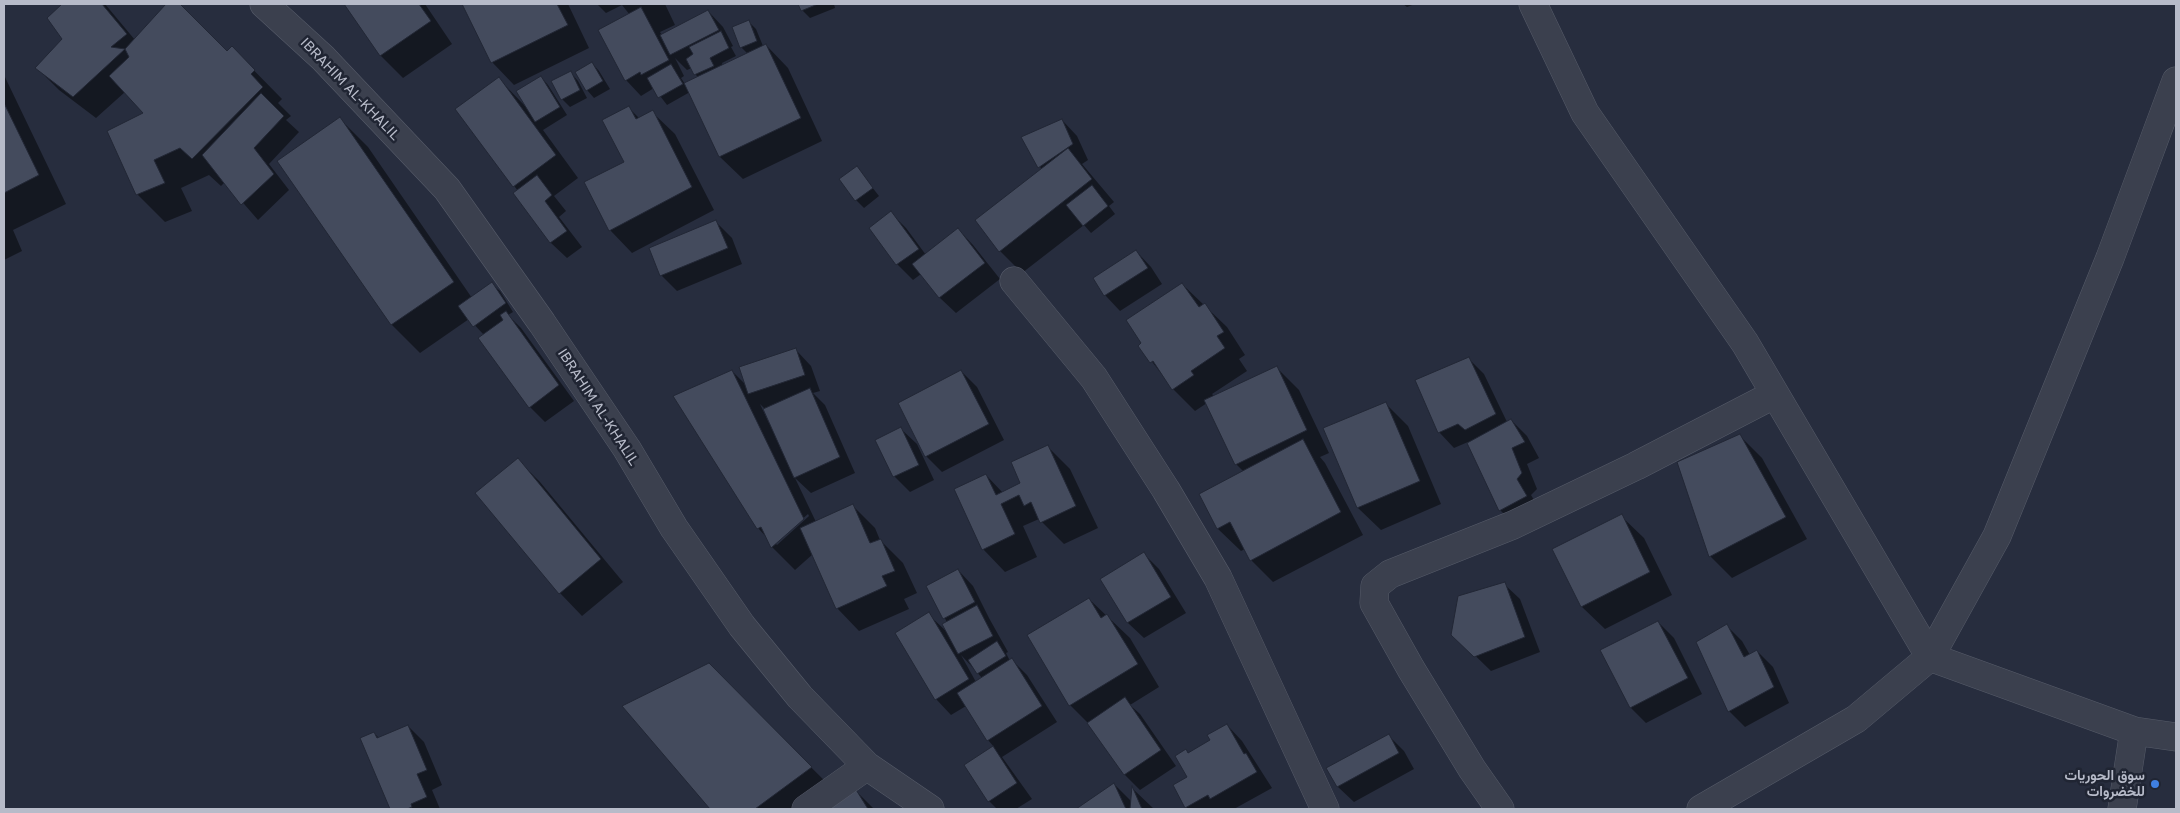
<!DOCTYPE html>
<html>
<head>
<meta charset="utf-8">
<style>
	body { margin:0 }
	#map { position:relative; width:2180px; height:813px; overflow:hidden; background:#272d3e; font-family:"Golos Text",sans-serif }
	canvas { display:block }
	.frame { position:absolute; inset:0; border:5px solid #b7bbc9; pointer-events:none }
</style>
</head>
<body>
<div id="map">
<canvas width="2180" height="813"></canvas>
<div class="frame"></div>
</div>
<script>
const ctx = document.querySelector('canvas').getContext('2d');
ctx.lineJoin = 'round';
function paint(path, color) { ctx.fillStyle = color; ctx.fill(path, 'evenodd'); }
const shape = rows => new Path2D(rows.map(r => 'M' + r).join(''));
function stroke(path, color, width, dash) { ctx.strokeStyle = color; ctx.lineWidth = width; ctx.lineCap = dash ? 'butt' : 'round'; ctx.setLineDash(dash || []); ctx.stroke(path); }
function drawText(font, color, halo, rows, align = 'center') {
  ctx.font = font + ' "Golos Text",Vazirmatn,sans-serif'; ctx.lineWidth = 5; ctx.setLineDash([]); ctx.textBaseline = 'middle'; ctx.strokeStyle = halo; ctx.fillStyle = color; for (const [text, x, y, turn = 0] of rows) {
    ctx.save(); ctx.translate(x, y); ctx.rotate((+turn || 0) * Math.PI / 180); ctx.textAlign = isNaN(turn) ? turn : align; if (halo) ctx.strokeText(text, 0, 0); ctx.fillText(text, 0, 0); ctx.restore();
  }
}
const shadow = shape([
	[64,4,105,4,135,40,168,4,178,4,227,53,232,48,282,99,278,103,291,116,286,120,299,132,269,164,289,190,258,220,225,182,221,186,209,175,181,188,192,211,165,222,137,194,145,114,125,92,96,118,59,90,37,68,64,39,48,18],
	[345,4,425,4,452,44,403,78,380,55],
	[464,4,568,4,589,48,514,85,492,62],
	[597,4,665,4,675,25,660,32,662,35,708,11,723,27,733,46,731,47,736,56,722,63,723,66,748,54,741,47,749,22,756,29,763,46,766,45,788,68,822,141,743,179,720,157,690,92,667,105,654,88,641,96,626,80,630,15,622,5,606,13],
	[675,58,687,70,692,68,698,78,685,84,681,78,684,76],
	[800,4,834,4,835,8,810,18,802,10],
	[1403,4,1415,4,1407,7],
	[592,63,599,71,610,89,594,98,587,90],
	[571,73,578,81,587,98,570,107,562,99],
	[4,75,66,204,13,230,22,251,4,260],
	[541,77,548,85,567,115,543,130,578,178,554,196,566,211,559,217,582,247,567,258,551,243,515,193,518,191,457,110,499,79,526,107],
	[629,108,640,119,652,112,675,134,714,210,632,253,610,230,625,162],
	[340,119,368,147,472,298,492,284,500,291,513,312,508,315,521,328,574,401,545,422,530,407,484,335,469,319,420,353,392,325,279,161],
	[1062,120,1077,136,1088,160,1082,164,1114,202,1109,206,1115,214,1091,233,1084,225,1022,273,1000,251,1042,170,1023,138],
	[857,168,879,196,864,208,856,200],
	[891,213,906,228,926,255,958,229,973,245,1000,279,956,313,940,298,921,274,913,280,897,264,871,228],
	[716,222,732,238,742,264,677,291,661,275],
	[1136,251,1151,267,1162,284,1120,311,1105,295],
	[1182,284,1227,327,1245,355,1239,359,1247,371,1212,394,1215,397,1276,367,1299,390,1329,453,1320,457,1325,463,1363,535,1273,582,1251,560,1245,549,1241,551,1218,529,1200,495,1244,472,1236,464,1207,403,1195,411,1173,389,1140,346],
	[796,350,811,366,820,391,813,393,825,405,855,473,811,493,795,478,816,522,852,505,875,528,880,540,903,563,917,593,904,599,909,609,859,631,837,608,813,554,795,570,772,547,768,539,758,528,732,371,747,386],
	[760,404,765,409,771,422,769,423],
	[808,514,809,516,777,545,775,543],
	[1468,358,1484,374,1507,422,1511,420,1527,436,1539,458,1527,464,1537,489,1531,495,1541,512,1516,526,1500,510,1468,442,1454,448,1439,432],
	[961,371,977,387,1004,440,942,472,926,456,900,403],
	[1385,403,1408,426,1441,504,1381,530,1358,508,1325,429],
	[901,429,917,444,934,480,910,492,894,476,877,441],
	[1739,435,1762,458,1807,539,1732,578,1710,556],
	[1048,447,1070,469,1098,528,1064,544,1039,519,1023,526,1037,557,1005,572,983,549,986,475,1003,493,1022,484],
	[518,460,540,482,623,582,582,616,560,593,477,493],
	[1621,516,1644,538,1672,595,1605,629,1582,607,1554,549],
	[1144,554,1159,569,1186,613,1144,638,1128,623,1102,579],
	[958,570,973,586,989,618,1008,652,1006,653,1010,661,1012,660,1027,675,1057,722,1002,757,1032,799,1016,809,997,809,989,801,966,766,994,747,988,740,966,706,951,715,936,699,928,614,947,632,947,622,927,587],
	[961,655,975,670,982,678,976,682],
	[1504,584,1520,599,1540,652,1491,671,1453,634],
	[1089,599,1130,638,1159,687,1130,705,1140,714,1176,766,1140,790,1125,775,1089,724,1070,705],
	[1658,622,1674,638,1702,694,1646,723,1631,708,1602,651],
	[1727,626,1742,641,1750,655,1757,651,1773,667,1789,703,1745,727,1729,711,1698,642],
	[708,665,839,795,855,790,874,809,711,809,624,707],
	[1227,725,1242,741,1272,788,1234,809,1189,809,1186,807,1188,777,1212,741],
	[408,726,424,742,442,785,432,790,440,809,392,809,362,738,374,733,379,738],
	[1389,736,1404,751,1414,769,1354,802,1338,787,1328,768],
	[1114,784,1132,802,1133,789,1154,809,1078,809]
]);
const building = shape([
	[62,4,102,4,127,34,111,47,125,49,73,97,35,68,62,39,47,18,62,4],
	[166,4,180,4,227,51,232,46,255,70,251,74,263,87,192,159,180,148,154,160,165,183,136,195,107,131,143,113,109,76,129,57,125,49,166,4],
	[344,4,419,4,431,21,380,56,344,4],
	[462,4,557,4,568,25,491,63,462,4],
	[798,4,818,4,801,11,798,4],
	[641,7,669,60,641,75,640,72,625,81,598,30,641,7],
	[708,10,719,30,670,55,660,35,708,10],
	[749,20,757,41,740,48,732,27,749,20],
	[721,31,729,48,710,58,714,66,694,75,686,59,693,54,689,47,721,31],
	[766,44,801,118,719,157,684,83,766,44],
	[592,62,603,81,586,91,575,72,592,62],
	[671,64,683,84,658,98,647,78,671,64],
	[571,71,580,90,561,100,551,81,571,71],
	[541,76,560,107,535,122,516,91,541,76],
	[499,77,556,155,513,187,455,109,499,77],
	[261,93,284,116,254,148,274,174,241,205,202,155,261,93],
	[4,103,39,175,4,193,4,103],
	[629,106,636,119,653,110,692,187,609,231,584,182,624,162,602,120,629,106],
	[340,117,454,282,391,325,277,161,340,117],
	[1062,119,1073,144,1038,168,1021,137,1062,119],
	[1068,148,1092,179,999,252,975,220,1068,148],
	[857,166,873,188,855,201,839,179,857,166],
	[537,175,552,195,545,201,567,231,550,243,513,193,537,175],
	[1092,185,1108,206,1083,226,1066,205,1092,185],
	[891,211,919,249,896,265,869,228,891,211],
	[716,220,728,248,660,276,649,248,716,220],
	[958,228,985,263,939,298,912,264,958,228],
	[1136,250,1148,268,1104,296,1093,278,1136,250],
	[492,282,506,303,473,327,458,306,492,282],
	[1182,283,1199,307,1205,303,1224,332,1217,336,1225,348,1191,371,1194,375,1172,390,1153,361,1150,363,1138,346,1141,343,1126,320,1182,283],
	[506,311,559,385,529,408,478,338,503,320,500,315,506,311],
	[796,348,805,375,748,394,739,367,796,348],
	[1469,357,1496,414,1465,430,1458,424,1438,433,1415,380,1469,357],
	[1277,366,1307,430,1235,465,1204,400,1277,366],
	[732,370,804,519,771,548,761,527,757,529,673,396,732,370],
	[961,370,989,424,925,457,898,403,961,370],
	[810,388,840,457,794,478,763,409,810,388],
	[1386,402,1420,481,1357,508,1323,428,1386,402],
	[1511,419,1525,442,1512,448,1522,473,1517,479,1527,496,1499,511,1467,443,1511,419],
	[901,427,919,465,893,477,875,440,901,427],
	[1740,434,1786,517,1709,557,1677,462,1740,434],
	[1303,439,1341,512,1250,561,1230,522,1217,529,1199,494,1303,439],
	[1048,445,1076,506,1040,523,1031,502,1024,506,1019,495,1001,504,1015,534,982,550,954,489,986,474,996,495,1020,483,1011,462,1048,445],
	[518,458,601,559,559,594,475,493,518,458],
	[853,504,870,543,881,539,895,571,882,576,887,586,836,609,800,528,853,504],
	[1622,514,1650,572,1581,607,1552,549,1622,514],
	[1144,552,1171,597,1127,623,1100,579,1144,552],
	[958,569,975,602,943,619,926,586,958,569],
	[1505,582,1525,637,1474,657,1451,635,1458,596,1505,582],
	[1089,598,1101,618,1107,614,1138,664,1069,706,1027,635,1089,598],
	[977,605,993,636,958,654,942,624,977,605],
	[929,612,969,679,935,700,895,633,929,612],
	[1658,621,1688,678,1630,708,1600,650,1658,621],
	[1727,624,1744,657,1757,650,1774,687,1728,712,1696,642,1727,624],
	[997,641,1006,656,977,674,968,660,997,641],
	[1012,658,1042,706,987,741,957,693,1012,658],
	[709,663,812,767,755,809,710,809,622,706,709,663],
	[1125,697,1161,750,1124,775,1087,723,1125,697],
	[1227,724,1244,754,1246,753,1257,772,1210,799,1208,795,1185,808,1173,785,1187,777,1175,756,1186,749,1188,753,1210,740,1207,735,1227,724],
	[408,725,427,770,417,774,427,797,411,804,412,807,407,809,390,809,360,738,374,732,377,738,408,725],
	[1389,734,1399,753,1337,787,1326,768,1389,734],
	[993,746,1017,783,988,802,964,765,993,746],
	[1114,783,1126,809,1076,809,1114,783],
	[1132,786,1142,809,1130,809,1132,786],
	[855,788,868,809,821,809,855,788]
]);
const minor = shape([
	[264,4,323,58,447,189,542,323,627,449,674,528,742,626,800,697,867,766,930,809],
	[1533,4,1585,113,1745,343,1930,657,2134,731,2176,737],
	[1014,281,1094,378,1166,490,1218,578,1325,809],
	[806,809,867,766],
	[1500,809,1472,769,1411,669,1374,603,1375,586,1390,574,1513,525,1636,466,1775,394],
	[1701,809,1856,719,1930,657,1997,536,2110,258,2176,81],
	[2122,809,2134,731]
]);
const markers = [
	[2155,784,5,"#3f7fe0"]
];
const streetNames = [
	["IBRAHIM AL-KHALIL",350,89,46],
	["IBRAHIM AL-KHALIL",598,407,57]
];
const poiNames = [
	["سوق الحوريات",2145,776],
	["للخضروات",2145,792]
];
paint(shadow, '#0007');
paint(building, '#444b5d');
stroke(building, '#222735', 1);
stroke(minor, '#565b69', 29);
stroke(minor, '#3b404e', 28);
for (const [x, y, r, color] of markers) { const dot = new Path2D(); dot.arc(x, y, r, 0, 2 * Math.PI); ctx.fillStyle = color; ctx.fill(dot); stroke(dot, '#202533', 2); }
drawText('14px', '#b7bbc9', '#202533', streetNames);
drawText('bold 14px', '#b7bbc9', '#202533', poiNames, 'right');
</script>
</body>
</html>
